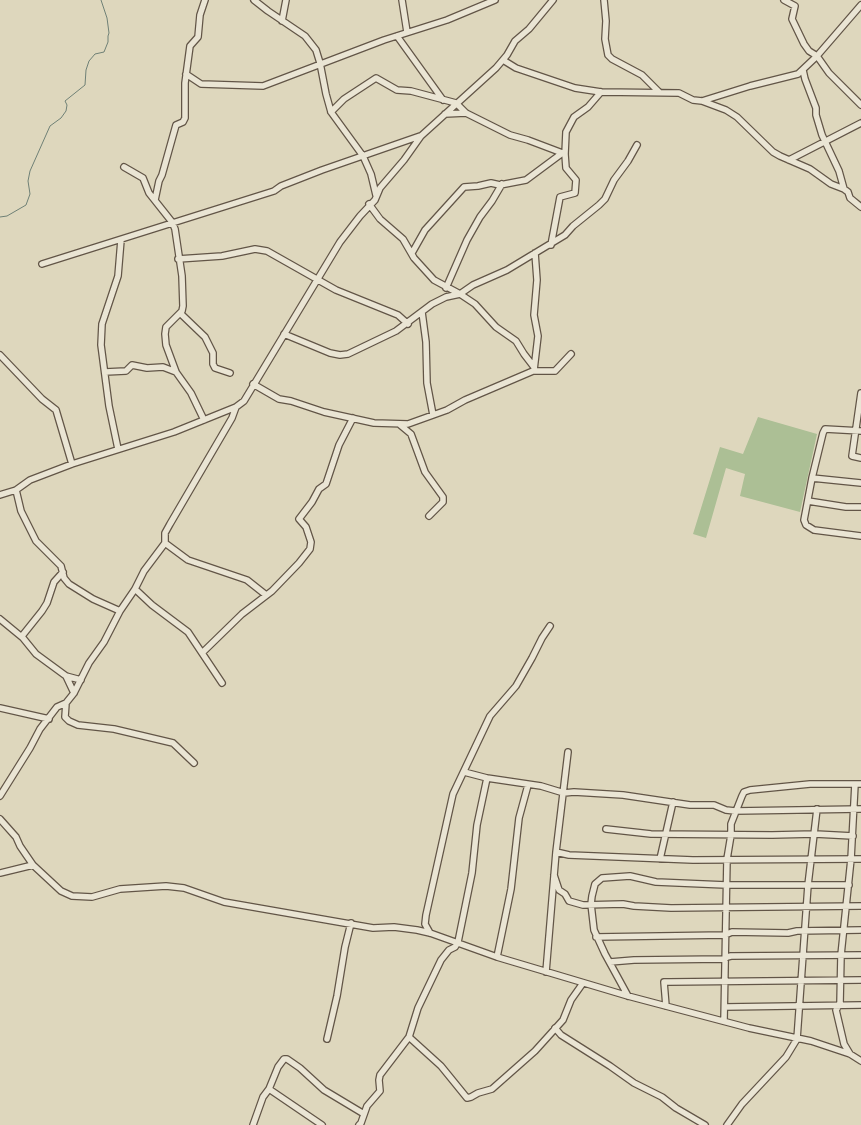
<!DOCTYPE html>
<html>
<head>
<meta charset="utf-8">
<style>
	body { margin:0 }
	canvas { display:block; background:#ded7bd }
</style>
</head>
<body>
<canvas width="861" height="1125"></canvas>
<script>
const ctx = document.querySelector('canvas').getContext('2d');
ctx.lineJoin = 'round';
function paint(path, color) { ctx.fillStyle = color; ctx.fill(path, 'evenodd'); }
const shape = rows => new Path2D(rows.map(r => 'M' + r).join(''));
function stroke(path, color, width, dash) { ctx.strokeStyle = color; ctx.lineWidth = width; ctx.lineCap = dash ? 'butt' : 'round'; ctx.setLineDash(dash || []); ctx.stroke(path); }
const green = shape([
	[758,417,817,434,800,512,740,496,745,474,726,468,706,538,693,534,720,447,743,454]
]);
const stream = shape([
	[0,217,7,216,26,205,30,194,28,181,30,171,50,126,61,118,66,111,67,105,65,101,85,85,86,70,89,61,95,54,104,52,108,42,108,36,109,33,107,18,101,0]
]);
const minor = shape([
	[254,0,268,11,305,36,316,50,320,63,326,94,331,112,363,156,371,174,376,195],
	[402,0,407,32],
	[604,0,606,21,605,39,608,55,612,59,642,75,659,92],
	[784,0,795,6,792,19,804,44,809,51,817,56,829,73,861,105],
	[282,21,286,0],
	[397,36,443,100],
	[503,60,516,68,575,88,601,92,679,93,693,100,702,101,750,86,798,74,817,56,861,5],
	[803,70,805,79,816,108,816,115,822,135,839,171,844,189],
	[186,74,201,84,263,86,384,40,447,20,495,0],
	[702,101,726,110,737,117,773,152,780,156,810,169,831,184,844,189,848,192,850,198,861,207],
	[331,112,344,99,376,78,397,90,411,91,456,103,466,113,510,135,528,140,565,154],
	[445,114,466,113],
	[789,160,861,123],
	[124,167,143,178,149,193,172,222,175,229,182,276,183,306,182,311,166,327,165,334,166,345,176,372,191,393,204,420],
	[155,200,159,181,162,175,176,125,183,122,185,118,185,83,190,46,198,37,200,15,205,0],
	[369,204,380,219,403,239,414,258,434,280,460,294,475,304,496,327,516,341,524,354,534,367],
	[551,245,560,197,575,193,576,180,566,168,565,154,566,132,574,117,588,107,601,92],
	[412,253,425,230,464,187,478,186,491,183,500,185,526,180,561,154],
	[178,259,222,256,255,249,267,251,336,290,398,315,408,324],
	[42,264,274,191,281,186,322,170,420,136],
	[446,288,467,240,480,217,492,201,502,184],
	[422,312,426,342,427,383,433,415],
	[180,313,205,337,213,353,213,364,215,368,230,373],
	[284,334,330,353,340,355,348,354,396,331,432,304,446,297,460,294,473,285,507,270,565,235,573,226,599,205,605,199,614,180,628,161,637,145],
	[0,355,42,399,56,410,72,464],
	[534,370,538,336,534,315,537,280,535,253],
	[105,372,126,371,132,365,147,368,163,367,176,372],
	[253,384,279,399,291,401,324,412,374,423,408,424,447,410,465,400,533,371,555,371,571,354],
	[861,393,852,456,861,458],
	[399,424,411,434,425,472,443,497,443,502,429,516],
	[861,431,825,429,823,433,812,478,804,520,806,525,814,530,861,536],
	[118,449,109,406,101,345,102,324,118,276,121,240],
	[812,478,861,483],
	[16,490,21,511,36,541,61,566,64,578,69,584,93,599,120,611],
	[0,495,16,490,30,480,72,464,174,432,236,407],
	[808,501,846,507,861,507],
	[165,543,188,560,247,580,266,595],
	[135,589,152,605,188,632,222,683],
	[0,619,23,638,36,654,66,676,81,680],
	[22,636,42,611,47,603,54,582,63,572],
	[202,653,242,614,272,591,299,563,310,549,311,542,306,527,299,519,312,502,319,489,326,484,339,445,353,418],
	[66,676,74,693],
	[66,703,65,717,69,721,78,725,114,729,173,743,194,763],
	[0,708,49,719],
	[464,772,487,778,541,786,564,793,574,792,623,795,690,805,714,805,726,810,735,811,861,809],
	[0,796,30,748,40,729,57,707,66,703,74,693,89,663,104,642,120,611,135,589,144,571,165,543,165,533,170,524,232,418,236,407,244,401,340,242,360,216,375,200,380,188,404,160,421,136,496,68,507,55,515,41,529,29,553,0],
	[0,819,16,837,20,846,33,865,61,891,72,896,92,897,120,889,166,886,184,888,224,902,373,928,394,927,417,930,430,933,497,957,628,996,749,1028,811,1041,850,1054,861,1061],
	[606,829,651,834,772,835,815,834,853,836],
	[556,852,569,855,693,860,861,859],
	[660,859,673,802],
	[0,873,33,865],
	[554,875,559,890,565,894,569,901,583,905,623,904,634,906,671,908,861,906],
	[430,933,425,924,426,915,453,794,490,716,516,686,532,658,542,638,550,626],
	[596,937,725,935,732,932,788,933,797,931,861,930],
	[497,957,511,889,519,818,528,785],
	[610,962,634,960,725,959,727,957,731,956,861,955],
	[546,972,556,852,568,752],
	[628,996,605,954,594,930,591,904,592,896,595,884,602,878,630,876,656,882,726,885,849,885],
	[666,1006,664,982,669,982,861,980],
	[725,1007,861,1005],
	[724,1021,727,859,731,835,731,824,742,796,744,792,750,790,810,784,861,784],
	[555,1028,561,1035,610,1066,634,1083,662,1097,676,1108,705,1125],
	[409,1037,441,1066,467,1098,471,1097,478,1093,492,1089,535,1051,563,1020,571,1000,583,983],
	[327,1039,337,996,345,947,351,923],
	[850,1054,844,1044,836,1010,840,1004,841,955,851,859,855,784],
	[269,1089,322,1125],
	[253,1125,263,1097,269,1089,278,1067,284,1059,287,1059,300,1068,324,1090,364,1114],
	[359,1125,361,1123,367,1106,380,1091,379,1080,380,1075,409,1037,418,1008,441,960,449,950,455,947,458,942,472,873,477,825,487,778],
	[727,1125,742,1104,786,1057,797,1039,808,885,817,809]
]);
paint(green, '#acbf95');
stroke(stream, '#6f8076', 1);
stroke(minor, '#625547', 8);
stroke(minor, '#eae5d4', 5.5);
</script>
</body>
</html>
